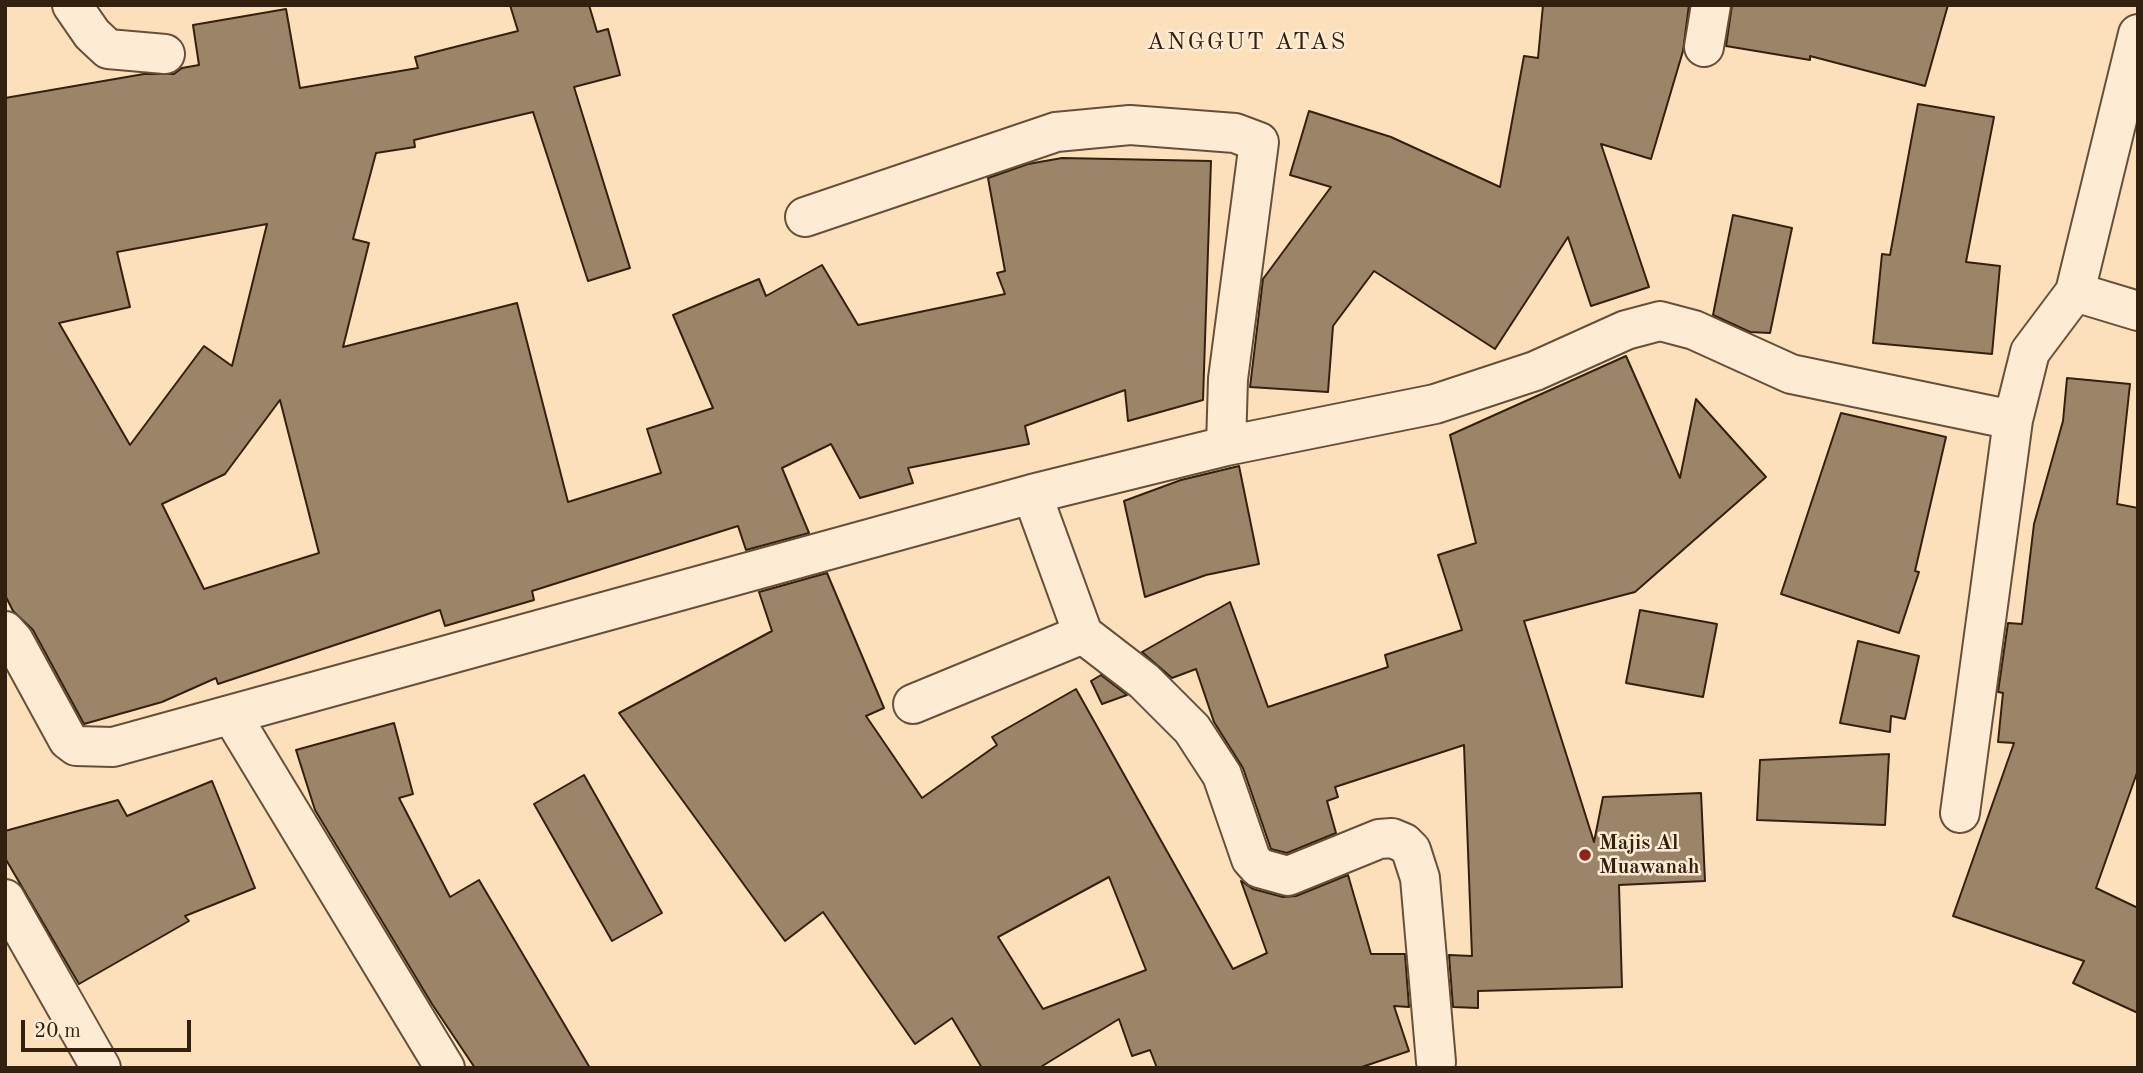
<!DOCTYPE html>
<html>
<head>
<meta charset="utf-8">
<style>
	body { margin:0 }
	#map { position:relative; width:2143px; height:1073px; overflow:hidden; background:#fce0bb; font-family:"Old Standard TT",serif }
	canvas { display:block }
	.frame { position:absolute; inset:0; border:7px solid #34200f; pointer-events:none }
	.scale { position:absolute; left:21px; top:1020px; width:170px; height:32px; box-sizing:border-box; border:4px solid #34200f; border-top:0; padding-left:9px; font-size:21px; line-height:24px; white-space:nowrap; color:#34200f; -webkit-text-stroke:5px #fdebd3; paint-order:stroke }
</style>
</head>
<body>
<div id="map">
<canvas width="2143" height="1073"></canvas>
<div class="frame"></div>
<div class="scale">20 m</div>
</div>
<script>
const ctx = document.querySelector('canvas').getContext('2d');
ctx.lineJoin = 'round';
function paint(path, color) { ctx.fillStyle = color; ctx.fill(path, 'evenodd'); }
const shape = rows => new Path2D(rows.map(r => 'M' + r).join(''));
function stroke(path, color, width, dash) { ctx.strokeStyle = color; ctx.lineWidth = width; ctx.lineCap = dash ? 'butt' : 'round'; ctx.setLineDash(dash || []); ctx.stroke(path); }
function drawText(font, color, halo, rows, align = 'center') {
  ctx.font = font + ' "Old Standard TT",serif'; ctx.lineWidth = 5; ctx.setLineDash([]); ctx.textBaseline = 'middle'; ctx.strokeStyle = halo; ctx.fillStyle = color; for (const [text, x, y, turn = 0] of rows) {
    ctx.save(); ctx.translate(x, y); ctx.rotate((+turn || 0) * Math.PI / 180); ctx.textAlign = isNaN(turn) ? turn : align; if (halo) ctx.strokeText(text, 0, 0); ctx.fillText(text, 0, 0); ctx.restore();
  }
}
const building = shape([
	[510,5,589,5,597,32,608,29,620,75,574,87,630,268,588,281,533,112,414,140,415,147,376,153,353,239,369,243,343,347,517,303,568,502,661,473,647,429,713,408,673,315,759,279,766,296,822,265,858,325,1005,294,997,273,1005,271,988,178,1028,164,1062,158,1211,161,1203,400,1128,421,1125,390,1025,426,1029,444,908,468,913,483,860,498,831,444,782,468,809,533,746,550,738,526,532,591,534,600,445,626,440,610,218,684,216,678,162,702,84,724,33,630,13,611,5,595,5,98,144,74,174,74,182,68,199,65,193,25,286,9,300,88,418,68,415,57,518,31,510,5],
	[267,224,232,366,204,346,130,445,59,323,130,307,117,252,267,224],
	[280,400,319,553,204,589,162,504,225,474,280,400],
	[1543,5,1689,5,1683,51,1651,159,1601,144,1649,287,1591,306,1568,237,1495,349,1374,271,1333,326,1328,392,1250,387,1263,279,1331,187,1290,175,1309,111,1391,137,1500,187,1524,56,1538,58,1543,5],
	[1732,5,1948,5,1925,86,1810,56,1810,60,1726,46,1732,5],
	[1918,104,1994,117,1966,262,2000,266,1992,354,1873,343,1882,254,1890,255,1918,104],
	[1733,215,1792,228,1770,333,1750,332,1713,315,1733,215],
	[1626,356,1680,478,1696,399,1766,477,1635,592,1524,621,1594,842,1603,797,1701,793,1705,881,1619,885,1622,987,1478,991,1478,1008,1453,1007,1449,955,1472,956,1464,745,1335,787,1338,797,1327,801,1336,833,1287,853,1271,849,1243,768,1214,722,1196,669,1172,678,1142,652,1230,602,1268,707,1388,667,1385,655,1462,630,1438,555,1476,543,1450,435,1626,356],
	[2067,378,2130,384,2117,504,2138,508,2138,770,2096,888,2138,908,2138,1013,2073,983,2084,961,1953,916,2014,743,1998,742,2003,693,1998,692,2008,623,2022,624,2034,524,2063,421,2067,378],
	[1841,413,1946,437,1915,571,1919,572,1899,633,1781,594,1841,413],
	[1239,466,1259,564,1206,575,1145,597,1124,501,1181,480,1239,466],
	[827,573,884,708,866,716,922,798,997,745,992,737,1076,689,1233,969,1267,953,1241,881,1253,889,1283,897,1296,896,1348,875,1371,954,1405,954,1409,1007,1394,1006,1409,1051,1359,1068,1157,1068,1150,1050,1132,1056,1119,1019,1039,1068,982,1068,952,1018,915,1044,823,912,785,941,619,713,772,631,759,592,827,573],
	[1109,877,1146,970,1043,1009,998,937,1109,877],
	[1640,610,1717,624,1703,697,1626,683,1640,610],
	[1858,641,1919,656,1905,719,1891,716,1890,732,1840,723,1858,641],
	[1101,675,1127,695,1102,704,1091,681,1101,675],
	[394,723,413,794,399,798,450,897,479,880,590,1068,475,1068,432,1004,315,810,296,750,394,723],
	[1889,754,1885,825,1757,820,1760,760,1889,754],
	[584,775,662,913,612,941,534,804,584,775],
	[212,781,255,888,185,916,189,921,79,984,5,858,5,831,118,800,127,816,212,781]
]);
const minor = shape([
	[72,5,92,34,108,49,165,54],
	[1704,47,1711,5],
	[805,217,1056,132,1130,125,1235,133,1259,142,1228,379,1226,446],
	[2075,292,2138,311],
	[1032,494,1083,634,1144,681,1192,729,1222,775,1251,859,1259,868,1288,876,1379,839,1392,838,1404,843,1411,850,1420,878,1436,1062],
	[5,631,14,641,68,740,76,746,113,747,1032,494,1226,446,1435,404,1535,371,1626,330,1660,321,1694,330,1791,374,2013,420,2030,352,2075,292,2138,34],
	[913,704,1083,634],
	[232,716,445,1068],
	[1960,813,2013,420],
	[5,899,101,1068]
]);
const markers = [
	[1585,855,7,"#8f2418"]
];
const poiNames = [
	["Majis Al",1599,843],
	["Muawanah",1599,867]
];
const quarterNames = [
	["ANGGUT ATAS",1247,43]
];
paint(building, '#9c8468');
stroke(building, '#34200f', 2);
stroke(minor, '#66503a', 42);
stroke(minor, '#fdebd3', 38);
for (const [x, y, r, color] of markers) { const dot = new Path2D(); dot.arc(x, y, r, 0, 2 * Math.PI); ctx.fillStyle = color; ctx.fill(dot); stroke(dot, '#fdebd3', 2.5); }
drawText('bold 21px', '#34200f', '#fdebd3', poiNames, 'left');
ctx.letterSpacing = '2px';
drawText('24px', '#34200f', '#fdebd3', quarterNames);
ctx.letterSpacing = '0px';
</script>
</body>
</html>
